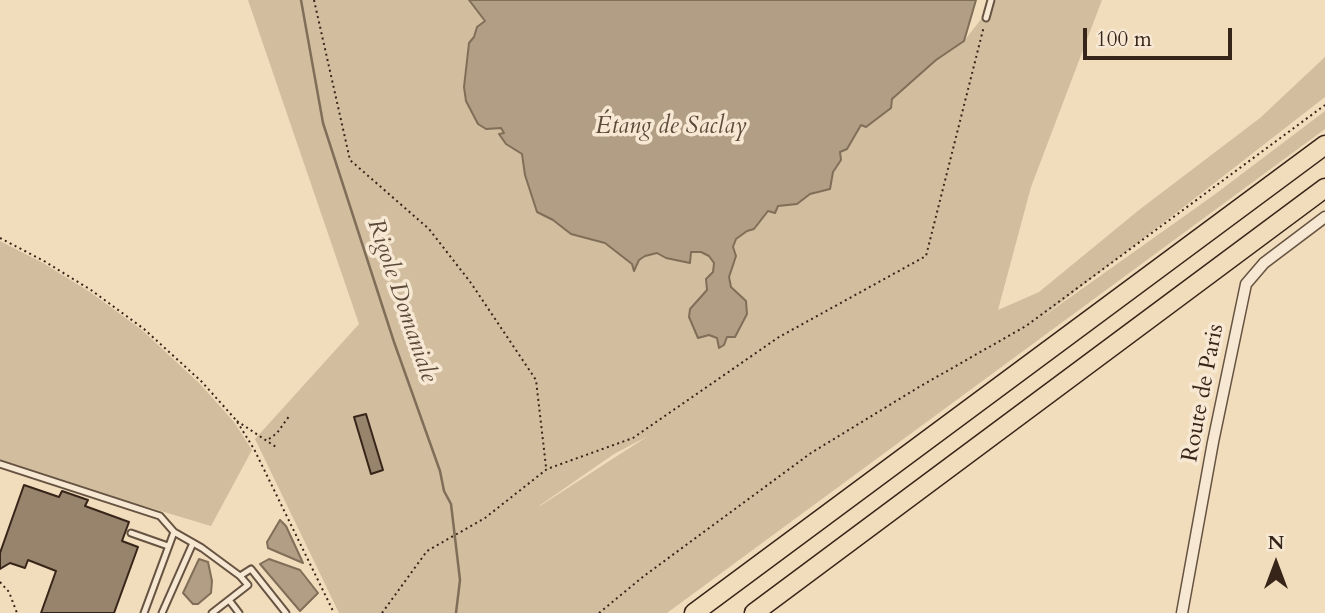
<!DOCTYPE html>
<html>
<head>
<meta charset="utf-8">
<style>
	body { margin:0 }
	#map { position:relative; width:1325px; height:613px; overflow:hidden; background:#f1dcbb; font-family:Cardo,serif }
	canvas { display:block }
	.north { position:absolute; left:1241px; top:529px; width:70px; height:70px; -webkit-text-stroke:5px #f6e8d3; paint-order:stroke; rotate:0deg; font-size:19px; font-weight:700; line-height:28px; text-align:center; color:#382519 }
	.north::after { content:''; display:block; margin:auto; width:24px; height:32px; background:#382519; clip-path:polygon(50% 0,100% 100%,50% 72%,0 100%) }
	.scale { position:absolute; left:1083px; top:28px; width:149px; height:32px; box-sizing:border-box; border:4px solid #382519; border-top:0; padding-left:9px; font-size:21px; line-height:24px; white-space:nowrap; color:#382519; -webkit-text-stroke:5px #f6e8d3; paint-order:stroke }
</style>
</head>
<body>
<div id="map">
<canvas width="1325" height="613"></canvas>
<div class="north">N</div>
<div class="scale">100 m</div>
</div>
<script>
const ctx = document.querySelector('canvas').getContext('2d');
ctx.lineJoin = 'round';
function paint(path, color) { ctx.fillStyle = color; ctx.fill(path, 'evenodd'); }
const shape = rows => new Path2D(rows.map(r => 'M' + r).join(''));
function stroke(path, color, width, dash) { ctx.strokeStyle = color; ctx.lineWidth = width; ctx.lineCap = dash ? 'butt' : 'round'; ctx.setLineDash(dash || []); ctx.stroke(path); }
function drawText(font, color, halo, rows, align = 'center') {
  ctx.font = font + ' Cardo,serif'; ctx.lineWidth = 7; ctx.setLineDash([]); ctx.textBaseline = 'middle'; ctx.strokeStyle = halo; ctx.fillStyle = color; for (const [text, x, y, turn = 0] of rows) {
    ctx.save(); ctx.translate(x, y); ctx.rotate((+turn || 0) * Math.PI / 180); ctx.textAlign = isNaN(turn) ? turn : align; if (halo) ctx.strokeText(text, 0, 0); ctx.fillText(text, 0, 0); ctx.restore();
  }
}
const green = shape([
	[248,0,469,0,485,22,477,27,474,37,486,129,501,128,504,133,500,134,506,144,522,154,525,175,537,212,553,220,571,234,604,243,637,268,639,261,645,256,657,253,666,258,690,262,690,252,701,252,709,256,714,263,713,272,706,279,707,290,690,309,709,335,717,338,719,347,741,325,746,301,731,287,729,276,736,256,733,247,736,239,747,231,754,229,768,211,778,206,797,204,810,194,829,189,833,172,840,160,840,152,847,149,861,125,867,127,891,108,891,99,936,60,964,41,996,0,1102,0,1031,187,998,310,1039,292,1139,210,1260,118,1325,57,1325,97,1041,318,1214,195,1325,111,1325,129,667,613,339,613,255,439,359,324],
	[648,436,540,506,539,506,614,454],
	[0,241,43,263,90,292,142,330,200,384,234,422,252,450,211,526,0,463]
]);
const water = shape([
	[469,0,976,0,964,41,936,60,892,99,891,108,866,127,861,125,847,149,840,152,841,160,833,172,830,189,810,194,797,204,778,206,775,213,768,211,754,229,747,231,736,239,733,247,736,256,729,277,731,287,746,301,747,314,735,337,727,337,724,345,719,348,717,338,709,335,698,338,689,317,690,309,707,290,706,279,713,272,714,263,709,256,701,252,691,252,690,263,666,258,657,253,645,256,639,260,634,271,632,264,605,243,571,234,553,220,537,212,525,175,522,154,506,144,499,134,504,133,501,128,486,129,478,124,466,101,464,87,469,43,474,37,477,27,485,21,469,0],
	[280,520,286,526,303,563,268,548,267,542,280,520],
	[199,559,208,562,212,581,211,593,198,604,193,604,183,593,199,559],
	[269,559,300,570,318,593,300,611,260,564,269,559]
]);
const stream = shape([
	[301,0,323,123,394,342,440,471,444,491,451,504,460,580,456,613]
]);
const building = shape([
	[366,414,383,470,371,474,354,417,366,414],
	[24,485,59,497,62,491,88,500,85,506,129,522,122,541,138,547,114,613,41,613,56,571,28,560,25,568,10,563,0,569,0,553,24,485]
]);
const path = shape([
	[314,0,350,160,429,229,471,283,536,380,546,467],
	[0,238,44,261,91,290,144,329,202,382,236,420,254,449,334,613],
	[237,421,276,447],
	[269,439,277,433,290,415],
	[0,582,9,592,17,613],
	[382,613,427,551,485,518,547,469,633,438,779,337,926,256,984,26],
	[599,613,644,576,811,453,919,387,1026,326,1325,105]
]);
const lane = shape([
	[986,18,991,0],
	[0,464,160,516,174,532,202,548,240,576,248,585,212,613],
	[131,533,168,546],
	[240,576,251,569,286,613],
	[229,600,239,613],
	[144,613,174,532],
	[162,613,193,543]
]);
const street = shape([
	[1182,613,1213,442,1246,284,1264,263,1325,217]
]);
const highway = shape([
	[694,613,1325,145],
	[754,613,1325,188]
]);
const streetNames = [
	["Route de Paris",1204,393,-79]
];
const waterNames = [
	["Étang de Saclay",671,127],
	["Rigole Domaniale",401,301,71]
];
paint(green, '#d2bd9f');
paint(water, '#b29e84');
stroke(water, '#816e59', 2);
stroke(stream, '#816e59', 2.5);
paint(building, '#98846d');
stroke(building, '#382519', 2);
stroke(lane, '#665342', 9);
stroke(street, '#665342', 13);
stroke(highway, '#382519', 21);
stroke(path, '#382519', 2, [2, 3.5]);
stroke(lane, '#f6e8d3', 5);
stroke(street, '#f6e8d3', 10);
stroke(highway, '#f1dcbb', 18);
drawText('23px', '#382519', '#f6e8d3', streetNames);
drawText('italic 24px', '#5d4939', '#f6e8d3', waterNames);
</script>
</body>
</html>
